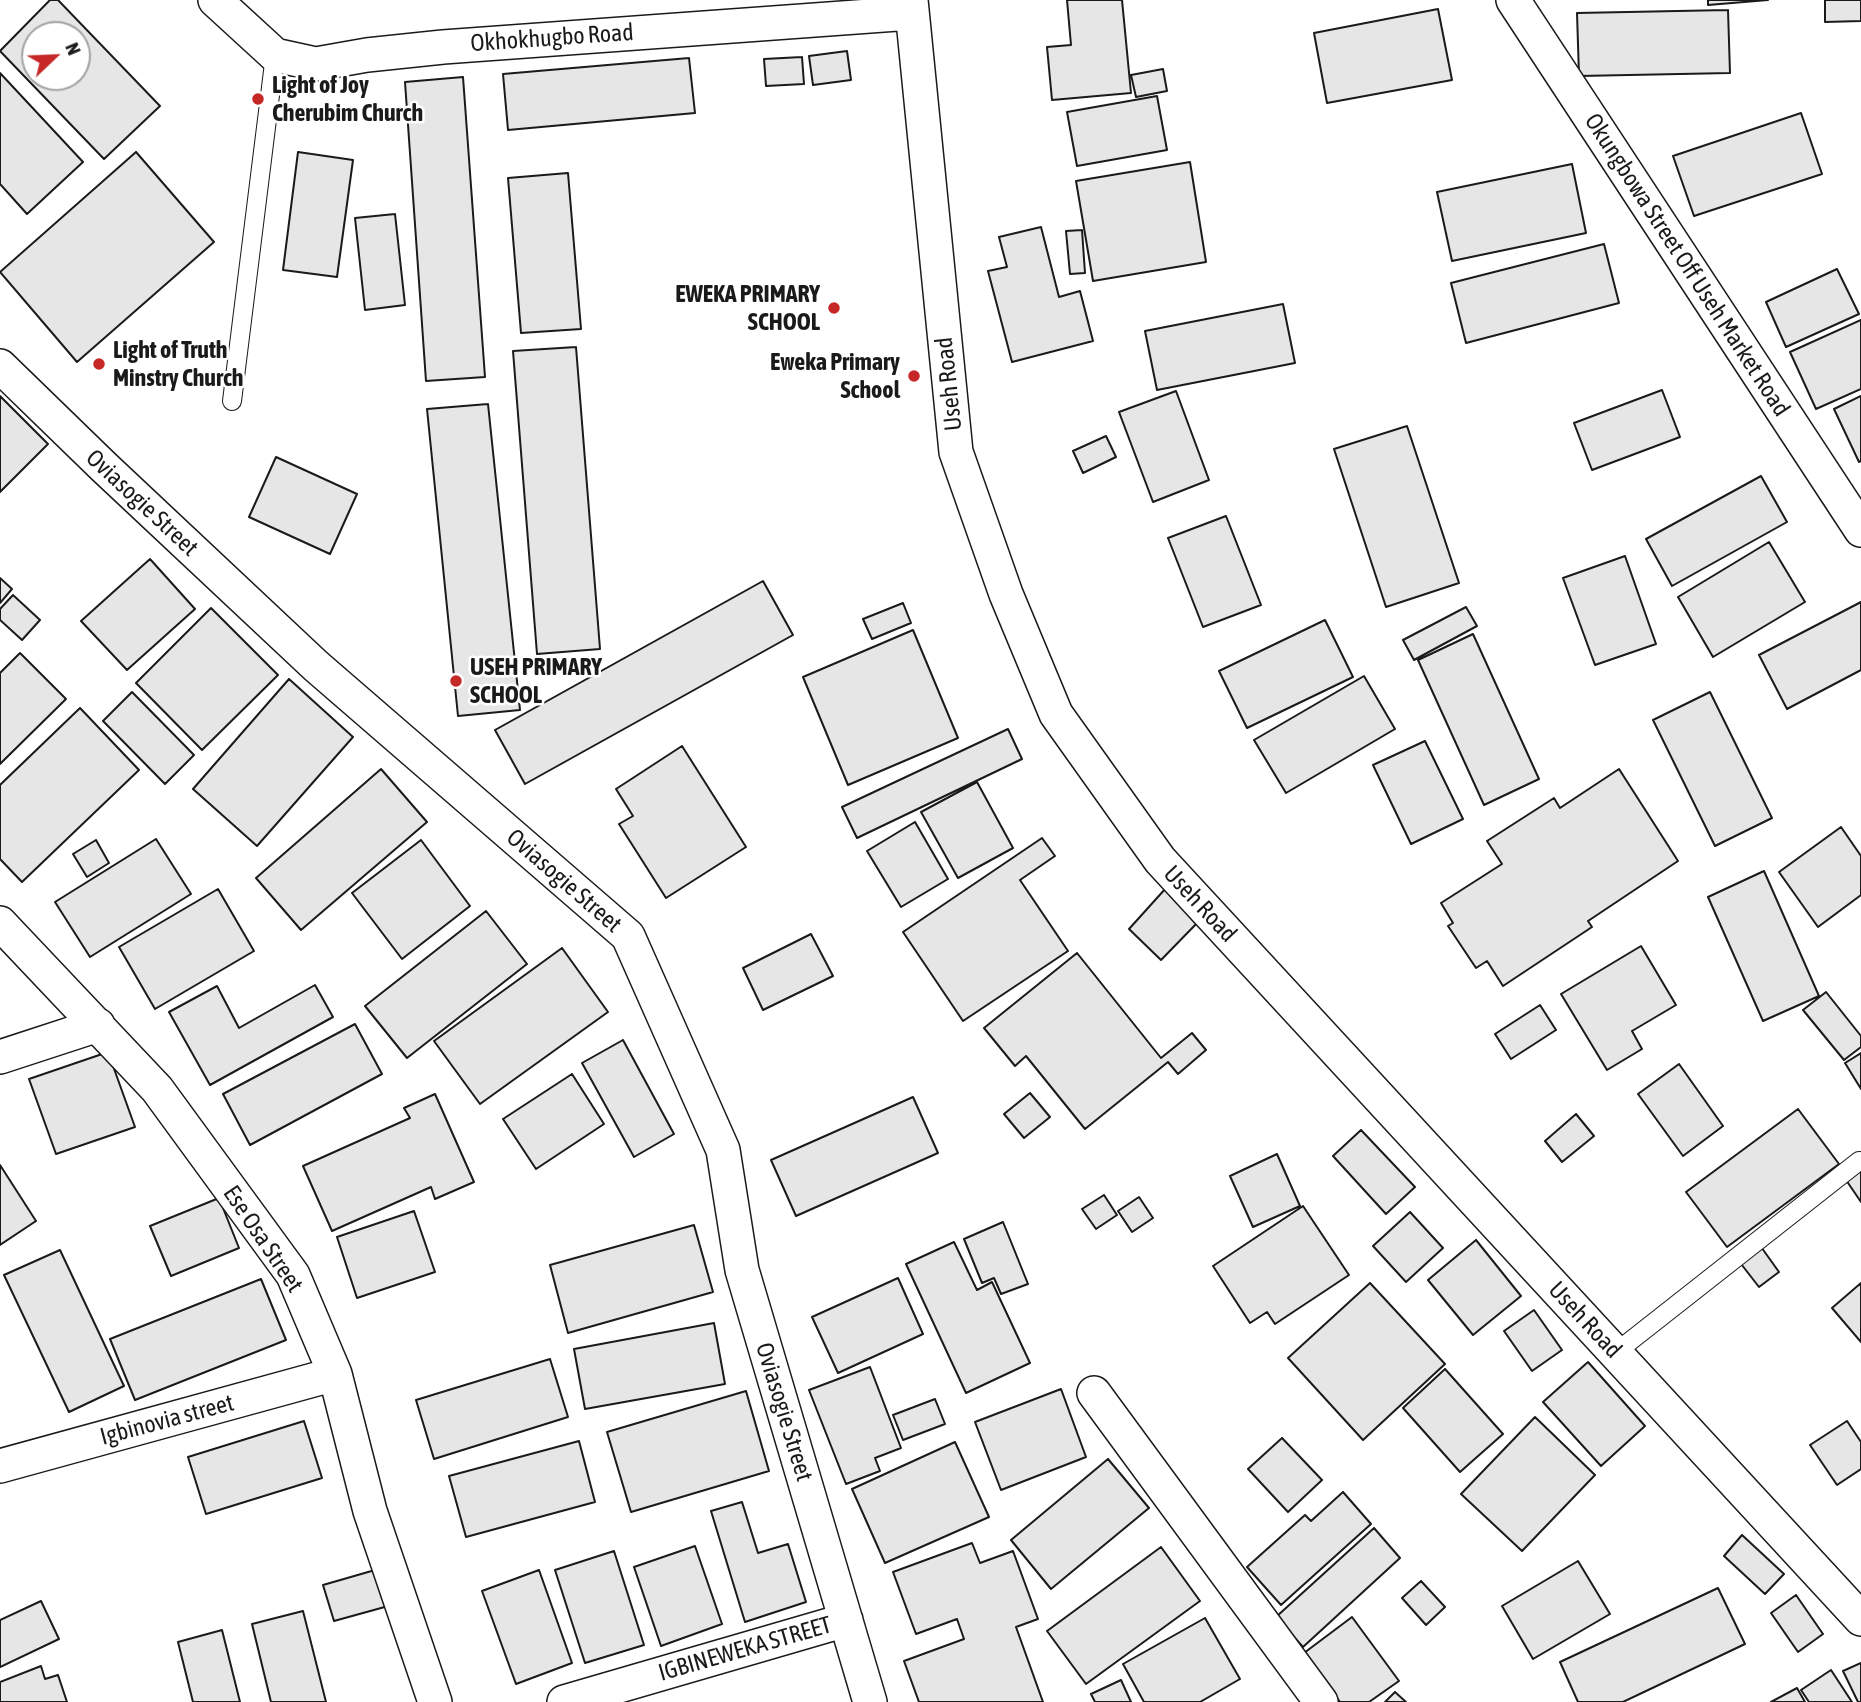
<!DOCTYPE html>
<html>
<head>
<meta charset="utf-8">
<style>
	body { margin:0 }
	#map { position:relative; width:1861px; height:1702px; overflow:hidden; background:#fff; font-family:"Asap Condensed",sans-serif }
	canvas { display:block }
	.north { position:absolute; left:21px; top:21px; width:70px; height:70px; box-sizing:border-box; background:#fff; border:2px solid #a3a3a3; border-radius:50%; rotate:67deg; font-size:19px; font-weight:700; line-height:28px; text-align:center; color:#1a1a1a }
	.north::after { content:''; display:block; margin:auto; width:24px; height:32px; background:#c62828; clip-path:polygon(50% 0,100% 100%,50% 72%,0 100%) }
</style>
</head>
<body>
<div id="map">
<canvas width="1861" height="1702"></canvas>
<div class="north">N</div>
</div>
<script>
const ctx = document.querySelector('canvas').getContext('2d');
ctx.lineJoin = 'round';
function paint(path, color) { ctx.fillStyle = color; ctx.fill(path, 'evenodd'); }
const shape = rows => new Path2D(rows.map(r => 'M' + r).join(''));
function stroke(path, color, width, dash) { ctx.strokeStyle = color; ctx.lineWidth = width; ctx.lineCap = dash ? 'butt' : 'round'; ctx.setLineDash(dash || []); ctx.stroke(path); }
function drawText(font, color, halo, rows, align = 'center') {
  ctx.font = font + ' "Asap Condensed",sans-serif'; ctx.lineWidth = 5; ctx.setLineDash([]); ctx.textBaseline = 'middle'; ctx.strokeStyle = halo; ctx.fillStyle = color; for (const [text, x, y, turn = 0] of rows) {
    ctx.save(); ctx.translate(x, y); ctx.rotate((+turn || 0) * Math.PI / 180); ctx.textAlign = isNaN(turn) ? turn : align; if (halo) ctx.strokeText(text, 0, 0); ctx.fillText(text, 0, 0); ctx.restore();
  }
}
const building = shape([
	[50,0,58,0,160,106,104,159,0,51,50,0],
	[35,35,77,35,77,77,35,77,35,35],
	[1067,0,1122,0,1131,93,1052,100,1047,47,1071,45,1067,0],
	[1708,0,1768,0,1708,5,1708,0],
	[1825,0,1861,0,1861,21,1825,22,1825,0],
	[1438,9,1452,80,1327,103,1314,33,1438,9],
	[1728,10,1730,73,1579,76,1577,13,1728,10],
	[847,51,851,80,813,85,809,56,847,51],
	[802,57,804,84,766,86,764,59,802,57],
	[689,58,695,113,508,130,503,74,689,58],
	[1163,69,1167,91,1136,97,1131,75,1163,69],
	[0,73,83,162,27,214,0,184,0,73],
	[463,77,485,377,426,381,405,82,463,77],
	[1157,96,1167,150,1077,166,1067,112,1157,96],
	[1801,113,1822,174,1694,216,1673,156,1801,113],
	[136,152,214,242,77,362,0,272,136,152],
	[298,152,353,160,337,277,283,270,298,152],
	[1190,162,1206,262,1093,281,1076,181,1190,162],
	[1572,164,1586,233,1452,261,1437,192,1572,164],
	[568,173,581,329,521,333,508,178,568,173],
	[395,214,405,305,365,310,355,218,395,214],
	[1041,227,1059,297,1080,291,1093,341,1012,362,988,271,1007,267,999,237,1041,227],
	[1082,230,1085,273,1070,274,1066,231,1082,230],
	[1604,244,1619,303,1466,343,1451,283,1604,244],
	[1837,269,1859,314,1786,347,1766,302,1837,269],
	[1283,304,1295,363,1157,390,1145,331,1283,304],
	[1861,320,1861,389,1816,409,1790,352,1861,320],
	[576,347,600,649,537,654,513,351,576,347],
	[1662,390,1680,437,1592,470,1574,423,1662,390],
	[1176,391,1209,480,1153,502,1119,412,1176,391],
	[0,396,48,444,0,492,0,396],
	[1861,396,1861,461,1859,462,1834,409,1861,396],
	[488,404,520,710,458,716,427,409,488,404],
	[1407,426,1459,583,1386,607,1334,449,1407,426],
	[1106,436,1116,457,1083,473,1073,451,1106,436],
	[276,457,357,494,330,554,249,517,276,457],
	[1761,476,1787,522,1672,586,1646,539,1761,476],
	[1226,516,1261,605,1203,627,1168,538,1226,516],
	[1769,542,1805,602,1713,657,1678,597,1769,542],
	[1625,556,1656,644,1595,665,1563,578,1625,556],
	[150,559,195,609,127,670,81,621,150,559],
	[0,578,12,589,0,603,0,578],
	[763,581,793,635,525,784,495,730,763,581],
	[13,595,40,620,22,640,0,620,0,609,13,595],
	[1861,602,1861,670,1787,709,1759,655,1861,602],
	[903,603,911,623,872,639,863,619,903,603],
	[1466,607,1477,626,1414,660,1403,640,1466,607],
	[211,608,278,675,202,750,136,683,211,608],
	[1325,620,1353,677,1247,728,1219,671,1325,620],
	[913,630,958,738,848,785,803,677,913,630],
	[1473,634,1539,779,1484,805,1418,660,1473,634],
	[20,653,66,699,0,764,0,673,20,653],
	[1364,676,1395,729,1286,793,1254,740,1364,676],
	[289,679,353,737,257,846,193,789,289,679],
	[132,692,194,755,165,784,103,721,132,692],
	[1710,692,1772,818,1715,846,1653,720,1710,692],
	[80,708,139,770,22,882,0,859,0,785,80,708],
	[1008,729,1022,759,857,838,842,807,1008,729],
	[1425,741,1463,819,1411,844,1373,765,1425,741],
	[682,746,746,847,666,898,619,824,633,816,616,789,682,746],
	[381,769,427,822,301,930,256,878,381,769],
	[1619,769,1678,861,1588,921,1592,927,1503,986,1487,961,1476,968,1448,926,1453,923,1441,903,1502,864,1487,841,1554,798,1560,808,1619,769],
	[977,782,1013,848,958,878,921,812,977,782],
	[915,822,948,879,901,907,867,851,915,822],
	[1841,827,1861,856,1861,895,1818,927,1779,872,1841,827],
	[1042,838,1055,856,1020,880,1068,951,963,1021,903,932,1042,838],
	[156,839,191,894,90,957,55,902,156,839],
	[96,840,109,863,87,877,73,854,96,840],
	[421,840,470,906,402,959,352,893,421,840],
	[1764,871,1819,996,1763,1021,1708,897,1764,871],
	[1166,888,1200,920,1161,960,1129,929,1166,888],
	[218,889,254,951,155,1009,119,947,218,889],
	[486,911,527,964,407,1058,365,1006,486,911],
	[811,934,833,976,763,1010,743,968,811,934],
	[1641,946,1676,1005,1632,1031,1642,1049,1607,1070,1561,994,1641,946],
	[562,948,608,1012,480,1104,434,1041,562,948],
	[1077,953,1161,1058,1192,1033,1206,1050,1178,1074,1168,1062,1085,1129,1026,1056,1015,1066,984,1028,1077,953],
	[315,985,333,1017,210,1085,169,1012,217,986,239,1028,315,985],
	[1826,992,1861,1036,1861,1047,1844,1060,1803,1010,1826,992],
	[1540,1005,1556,1030,1511,1059,1495,1034,1540,1005],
	[355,1024,382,1074,250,1145,223,1094,355,1024],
	[623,1040,674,1134,634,1157,582,1063,623,1040],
	[108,1052,135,1127,56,1154,29,1079,108,1052],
	[1861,1053,1861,1089,1845,1063,1861,1053],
	[1679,1064,1723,1126,1683,1156,1638,1094,1679,1064],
	[572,1074,604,1124,536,1169,503,1119,572,1074],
	[1030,1093,1050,1117,1024,1138,1004,1114,1030,1093],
	[435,1094,474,1182,435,1199,431,1187,332,1231,303,1166,410,1118,404,1108,435,1094],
	[913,1097,938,1153,796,1216,771,1160,913,1097],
	[1798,1109,1839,1164,1727,1247,1686,1192,1798,1109],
	[1576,1114,1594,1136,1562,1162,1545,1141,1576,1114],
	[1361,1130,1415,1187,1386,1214,1333,1156,1361,1130],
	[1277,1154,1300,1206,1253,1227,1230,1176,1277,1154],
	[0,1165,36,1221,0,1245,0,1165],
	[1861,1169,1861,1202,1846,1180,1861,1169],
	[1104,1195,1117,1215,1096,1229,1082,1209,1104,1195],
	[1139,1197,1153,1218,1132,1232,1118,1211,1139,1197],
	[219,1198,239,1248,171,1276,150,1226,219,1198],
	[1303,1206,1349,1275,1275,1324,1267,1312,1250,1323,1213,1266,1303,1206],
	[414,1211,435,1272,357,1298,337,1237,414,1211],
	[1410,1212,1443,1248,1406,1282,1373,1246,1410,1212],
	[1003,1222,1028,1284,1001,1294,994,1278,982,1283,964,1239,1003,1222],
	[694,1225,713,1292,568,1333,550,1265,694,1225],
	[1476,1240,1521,1296,1473,1335,1428,1280,1476,1240],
	[954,1242,977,1290,992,1282,1030,1363,966,1393,906,1264,954,1242],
	[1759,1244,1779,1272,1759,1287,1738,1260,1759,1244],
	[60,1250,124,1386,69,1412,4,1275,60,1250],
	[898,1278,923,1334,838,1373,812,1317,898,1278],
	[261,1279,286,1340,135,1400,110,1339,261,1279],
	[1370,1283,1445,1364,1363,1440,1288,1358,1370,1283],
	[1861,1283,1861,1342,1832,1308,1861,1283],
	[1534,1310,1562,1350,1532,1371,1504,1331,1534,1310],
	[714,1323,725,1384,585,1409,574,1349,714,1323],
	[550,1359,568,1417,434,1459,416,1400,550,1359],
	[1588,1362,1645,1426,1601,1466,1543,1402,1588,1362],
	[870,1367,901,1448,875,1458,880,1471,846,1484,809,1390,870,1367],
	[1445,1369,1503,1434,1460,1472,1403,1408,1445,1369],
	[1061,1389,1086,1457,1001,1490,975,1422,1061,1389],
	[746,1391,769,1471,631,1512,607,1432,746,1391],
	[935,1399,945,1424,903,1440,893,1415,935,1399],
	[1535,1417,1595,1475,1522,1551,1461,1494,1535,1417],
	[304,1421,322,1478,206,1514,188,1457,304,1421],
	[1847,1421,1861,1442,1861,1469,1837,1485,1810,1445,1847,1421],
	[1282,1438,1322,1480,1288,1512,1248,1469,1282,1438],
	[579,1441,595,1502,466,1537,449,1476,579,1441],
	[955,1442,989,1517,885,1563,852,1489,955,1442],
	[1108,1459,1149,1508,1051,1589,1011,1540,1108,1459],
	[1343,1492,1371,1524,1281,1605,1247,1567,1305,1515,1311,1521,1343,1492],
	[742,1502,758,1553,788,1544,806,1602,745,1622,711,1511,742,1502],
	[1374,1528,1400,1558,1303,1647,1276,1617,1374,1528],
	[1742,1535,1784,1574,1765,1594,1724,1556,1742,1535],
	[972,1543,980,1563,1013,1551,1038,1619,1016,1627,1043,1702,919,1702,904,1661,964,1639,957,1619,916,1634,893,1572,972,1543],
	[695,1546,722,1624,661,1646,634,1567,695,1546],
	[1161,1547,1200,1601,1086,1684,1047,1631,1161,1547],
	[614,1551,644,1645,585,1663,555,1570,614,1551],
	[1578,1561,1610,1614,1533,1659,1502,1606,1578,1561],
	[382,1568,392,1605,334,1621,323,1585,382,1568],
	[539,1570,572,1663,516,1684,482,1591,539,1570],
	[1421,1581,1445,1607,1426,1625,1402,1598,1421,1581],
	[1718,1588,1745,1644,1623,1702,1578,1702,1560,1662,1718,1588],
	[1796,1595,1823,1634,1798,1652,1771,1613,1796,1595],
	[41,1601,59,1639,0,1667,0,1620,41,1601],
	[303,1611,326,1702,271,1702,252,1624,303,1611],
	[1352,1617,1399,1681,1369,1702,1340,1702,1304,1653,1352,1617],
	[1205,1618,1240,1679,1200,1702,1144,1702,1123,1664,1205,1618],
	[222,1630,240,1702,193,1702,178,1642,222,1630],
	[1861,1663,1861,1702,1858,1702,1843,1671,1861,1663],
	[41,1666,45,1679,58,1675,67,1702,0,1702,0,1682,41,1666],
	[1831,1670,1852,1702,1809,1702,1801,1690,1831,1670],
	[1121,1680,1131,1702,1095,1702,1091,1694,1121,1680],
	[1797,1688,1805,1702,1771,1702,1797,1688],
	[1395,1692,1406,1702,1385,1702,1395,1692]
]);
const lane = shape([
	[232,401,275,55],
	[1615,1353,1859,1161]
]);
const street = shape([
	[215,0,275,55,316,64,367,55,443,47,911,13],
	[911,0,956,452,1006,594,1056,714,1160,860,1861,1619],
	[1513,0,1861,530],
	[0,366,104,467,316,666,628,936,723,1150,742,1270,870,1702],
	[0,923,157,1089,293,1275,335,1374,370,1511,435,1702],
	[0,1057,98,1025],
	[1094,1393,1321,1702],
	[0,1466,335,1374],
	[564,1702,846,1620]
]);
const markers = [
	[258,99,7,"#c62828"],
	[834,308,7,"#c62828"],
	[99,364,7,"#c62828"],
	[914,376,7,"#c62828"],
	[456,681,7,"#c62828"]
];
const streetNames = [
	["Okhokhugbo Road",552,38,-4],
	["Okungbowa Street Off Useh Market Road",1687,265,57],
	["Useh Road",949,384,-96],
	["Oviasogie Street",142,503,43],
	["Oviasogie Street",564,881,41],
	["Useh Road",1200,904,47],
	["Ese Osa Street",263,1239,56],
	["Useh Road",1585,1320,47],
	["Oviasogie Street",784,1412,73],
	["Igbinovia street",167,1420,-15],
	["IGBINEWEKA STREET",745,1649,-16]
];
const poiNames = [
	["Light of Joy",272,85],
	["Cherubim Church",272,113],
	["EWEKA PRIMARY",820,294,"right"],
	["SCHOOL",820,322,"right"],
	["Light of Truth",113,350],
	["Minstry Church",113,378],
	["Eweka Primary",900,362,"right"],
	["School",900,390,"right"],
	["USEH PRIMARY",470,667],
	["SCHOOL",470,695]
];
paint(building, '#e6e6e6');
stroke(building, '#1a1a1a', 2);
stroke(lane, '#1a1a1a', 20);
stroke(street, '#1a1a1a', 36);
stroke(lane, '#fff', 18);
stroke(street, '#fff', 33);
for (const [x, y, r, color] of markers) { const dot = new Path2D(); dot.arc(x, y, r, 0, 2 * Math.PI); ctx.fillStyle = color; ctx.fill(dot); stroke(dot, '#fff', 2.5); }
drawText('24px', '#1a1a1a', '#fff', streetNames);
drawText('bold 24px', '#1a1a1a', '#fff', poiNames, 'left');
</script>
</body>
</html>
